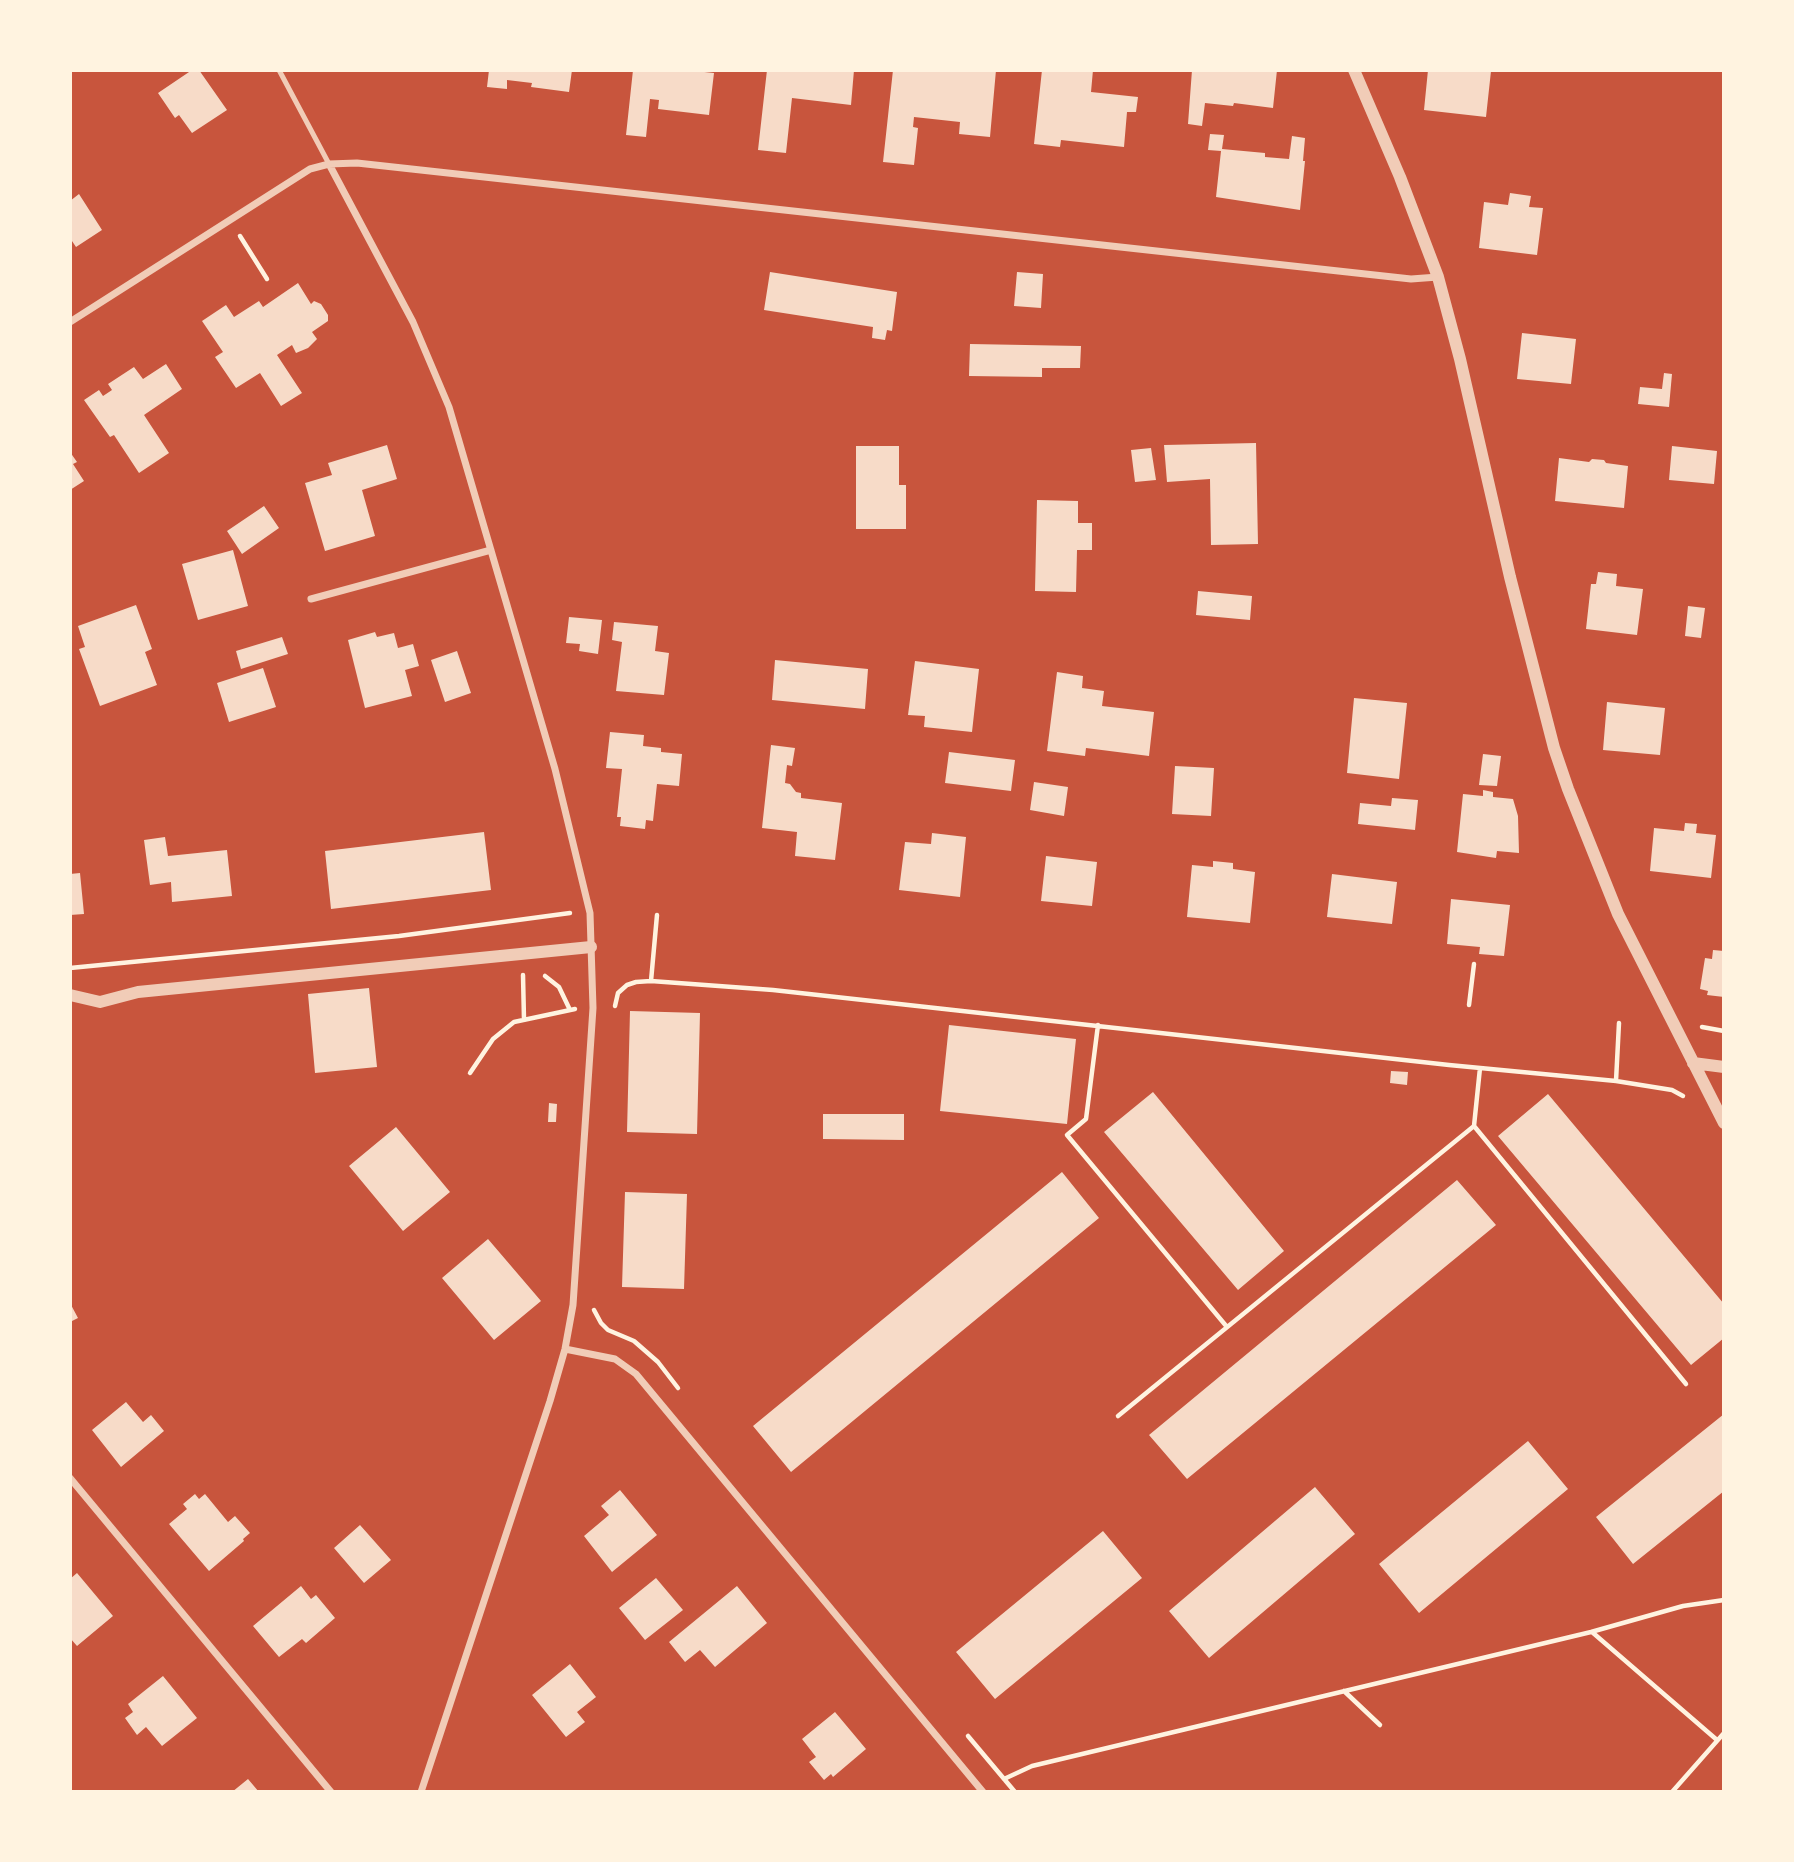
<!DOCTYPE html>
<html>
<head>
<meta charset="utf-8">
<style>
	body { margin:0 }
	#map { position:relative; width:1794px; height:1862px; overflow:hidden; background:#c8553d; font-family:"PT Sans",sans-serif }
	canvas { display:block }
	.frame { position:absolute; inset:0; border:72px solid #fff3e0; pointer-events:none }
</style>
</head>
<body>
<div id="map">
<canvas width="1794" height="1862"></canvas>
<div class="frame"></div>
</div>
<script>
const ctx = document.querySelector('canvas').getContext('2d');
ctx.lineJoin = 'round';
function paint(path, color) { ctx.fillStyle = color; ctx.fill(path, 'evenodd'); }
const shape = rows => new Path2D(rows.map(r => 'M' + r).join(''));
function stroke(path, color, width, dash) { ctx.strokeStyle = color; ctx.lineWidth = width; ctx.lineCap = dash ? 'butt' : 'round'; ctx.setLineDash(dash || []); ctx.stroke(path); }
const building = shape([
	[192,70,199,70,227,110,192,133,179,115,175,118,158,93],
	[489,70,572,70,569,92,531,87,532,83,507,80,507,89,487,87],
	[633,70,685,70,714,73,709,115,658,109,659,100,650,99,646,137,626,135],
	[767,70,854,70,851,105,792,98,786,153,758,150],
	[893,70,996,70,990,137,959,134,960,122,914,117,913,127,918,128,914,165,883,162],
	[1042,70,1093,70,1091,92,1138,97,1136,112,1127,112,1124,147,1061,140,1060,147,1034,144],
	[1192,70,1277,70,1273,108,1234,103,1233,106,1205,103,1202,126,1188,124],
	[1428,70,1491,71,1486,117,1424,110],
	[1210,134,1224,135,1222,149,1265,153,1265,157,1289,159,1292,136,1305,138,1303,161,1305,161,1300,210,1216,197,1221,151,1208,150],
	[1510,193,1531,196,1529,207,1543,208,1537,255,1479,248,1484,202,1508,205],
	[79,194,102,230,76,247,70,238,70,201],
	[770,272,897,292,892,331,887,330,885,340,872,338,873,327,764,310],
	[1017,272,1043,274,1041,308,1014,306],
	[298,283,311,304,314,301,321,304,328,315,328,321,312,332,317,339,308,348,296,353,292,345,277,355,302,393,281,406,260,373,236,388,215,357,223,352,202,321,226,305,234,317,259,301,263,307],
	[1522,333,1576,339,1571,384,1517,379],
	[970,344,1081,346,1080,368,1042,368,1042,377,969,376],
	[166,364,182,389,144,415,169,453,139,473,114,435,110,437,84,400,99,390,103,396,112,390,108,384,134,367,143,379],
	[1664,373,1672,374,1669,407,1638,404,1640,387,1662,389],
	[1256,443,1258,544,1211,545,1210,479,1167,482,1164,445],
	[387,445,397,479,362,490,375,536,325,551,305,483,332,475,328,463],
	[856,446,899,446,899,485,906,485,906,529,856,529],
	[1672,446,1717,451,1714,484,1669,480],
	[1151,448,1156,480,1135,482,1131,450],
	[70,452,77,462,73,464,84,481,70,490],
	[1559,458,1589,462,1592,459,1604,460,1606,463,1628,466,1624,508,1555,501],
	[1037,500,1078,501,1078,523,1092,523,1092,550,1077,550,1076,592,1035,591],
	[264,506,279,528,242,554,227,531],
	[233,550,248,606,198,620,182,564],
	[1598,572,1617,574,1616,586,1643,589,1637,635,1586,629,1591,584,1596,584],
	[1198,591,1252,596,1250,620,1196,615],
	[136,605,152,649,145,652,157,685,100,706,79,649,85,647,78,626],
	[1688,606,1705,608,1701,638,1685,636],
	[569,617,602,620,598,654,579,651,580,644,566,643],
	[614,622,658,626,655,651,669,653,664,695,616,691,622,642,612,640],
	[375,632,377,637,394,633,398,648,413,644,419,666,405,670,412,696,365,708,348,640],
	[282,637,288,654,241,669,236,651],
	[457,651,471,693,445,702,431,660],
	[775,660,868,669,865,709,772,700],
	[915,661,979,669,972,732,924,727,925,716,908,715],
	[263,668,276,707,229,722,217,683],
	[1057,672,1083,676,1082,688,1104,691,1102,706,1154,712,1149,756,1086,748,1085,756,1047,751],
	[1354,698,1407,703,1399,779,1347,773],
	[1607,702,1665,708,1660,755,1603,750],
	[610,732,644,735,643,746,661,748,661,752,682,754,679,786,657,784,653,821,646,820,645,829,620,826,621,817,617,817,622,769,606,768],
	[771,745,795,748,792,766,787,765,785,783,790,784,796,792,801,793,801,798,842,803,835,860,795,856,797,832,762,828],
	[949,752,1015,760,1011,791,945,783],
	[1483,754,1501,756,1497,786,1479,785],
	[1175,766,1214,768,1211,816,1172,814],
	[1034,782,1068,787,1064,816,1030,810],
	[1483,790,1493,792,1493,797,1513,799,1518,816,1519,853,1497,851,1496,858,1457,852,1463,794,1483,796],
	[1392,798,1418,800,1415,830,1358,824,1360,803,1391,806],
	[1685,823,1697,824,1696,833,1716,835,1711,878,1650,871,1654,828,1684,831],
	[484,832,491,890,331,909,325,851],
	[932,833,966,837,960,897,899,890,905,842,931,844],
	[165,837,168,856,227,850,232,896,172,902,171,882,150,885,144,840],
	[1046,856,1097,862,1092,906,1041,901],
	[1213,861,1233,863,1233,869,1255,872,1250,923,1187,917,1192,865,1213,867],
	[80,873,84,914,70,915,70,874],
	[1332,874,1397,882,1392,924,1327,917],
	[1451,899,1510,905,1504,956,1479,954,1480,947,1447,944],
	[1713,950,1724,951,1724,997,1707,995,1708,991,1700,989,1705,958,1712,959],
	[369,988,377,1067,315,1073,308,994],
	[630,1011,700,1013,697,1134,627,1132],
	[949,1025,1076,1039,1067,1124,940,1111],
	[1391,1071,1408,1072,1407,1085,1390,1083],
	[1153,1092,1284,1251,1238,1290,1104,1132],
	[1548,1094,1724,1304,1724,1338,1691,1365,1498,1136],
	[549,1103,557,1104,556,1122,548,1122],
	[823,1114,904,1114,904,1140,823,1139],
	[396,1127,450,1192,403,1231,349,1166],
	[1062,1172,1099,1218,791,1472,753,1426],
	[1457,1180,1496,1225,1187,1479,1149,1435],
	[625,1192,687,1194,684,1289,622,1287],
	[488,1239,541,1301,494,1340,442,1278],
	[70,1303,78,1318,70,1322],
	[126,1402,143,1422,151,1415,164,1431,121,1467,92,1430],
	[1724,1414,1724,1491,1633,1564,1596,1517],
	[1528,1441,1568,1489,1419,1613,1379,1564],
	[1315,1487,1355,1534,1209,1658,1169,1611],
	[620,1490,657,1535,612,1572,584,1536,609,1515,601,1506],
	[195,1494,199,1499,205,1494,228,1522,235,1516,250,1533,243,1539,244,1541,209,1571,169,1524,187,1509,183,1504],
	[360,1525,391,1560,364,1583,334,1548],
	[1103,1531,1142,1578,995,1699,956,1652],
	[77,1573,113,1616,77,1646,70,1638,70,1579],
	[656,1578,683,1610,645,1640,619,1608],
	[301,1586,311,1599,316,1595,335,1618,306,1643,302,1639,279,1657,253,1626],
	[737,1586,767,1623,715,1667,700,1650,685,1662,669,1642],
	[570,1664,596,1697,577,1712,585,1722,566,1737,532,1695],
	[163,1676,197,1718,162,1746,146,1727,137,1735,125,1718,133,1712,128,1704],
	[835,1712,866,1749,833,1777,831,1774,824,1780,809,1762,816,1757,802,1739],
	[248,1779,259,1792,232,1792]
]);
const path = shape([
	[240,236,267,279],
	[70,968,399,936,570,913],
	[523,975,524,1020],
	[545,976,559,987,570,1010],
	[651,981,657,915],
	[1469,1005,1474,964],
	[615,1006,618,993,627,985,636,982,651,981,773,990,1449,1065,1616,1081,1672,1090,1683,1096],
	[1098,1025,1086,1119,1067,1135,1227,1327],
	[1702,1027,1724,1031],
	[470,1073,493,1039,514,1022,575,1009],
	[1616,1081,1619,1023],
	[1474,1126,1480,1068],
	[594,1310,601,1323,608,1330,634,1341,658,1362,678,1388],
	[1118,1416,1474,1126,1686,1384],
	[1592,1632,1717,1740],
	[1344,1691,1380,1725],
	[968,1736,1015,1792],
	[1004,1779,1032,1766,1591,1632,1683,1606,1724,1600],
	[1672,1792,1724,1733]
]);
const service = shape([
	[279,70,329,164]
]);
const minor = shape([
	[329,164,413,322,449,407,555,769,590,913,593,1008,573,1305,565,1349,550,1401,421,1792],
	[70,322,310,169,329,164,357,163,1411,279,1438,277],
	[311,599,491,550],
	[565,1349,615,1359,636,1374,983,1792],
	[70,1478,331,1792]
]);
const tertiary = shape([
	[1354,70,1400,177,1438,277,1460,359,1510,577,1554,748,1568,789,1618,914,1724,1123],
	[70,995,100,1002,138,992,591,947],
	[1693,1063,1724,1067]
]);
paint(building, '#f7dbc8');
stroke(path, '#fff3e0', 4.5);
stroke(service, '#f1ccb7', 5);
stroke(minor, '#f1ccb7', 7);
stroke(tertiary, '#f1ccb7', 12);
</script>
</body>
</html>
